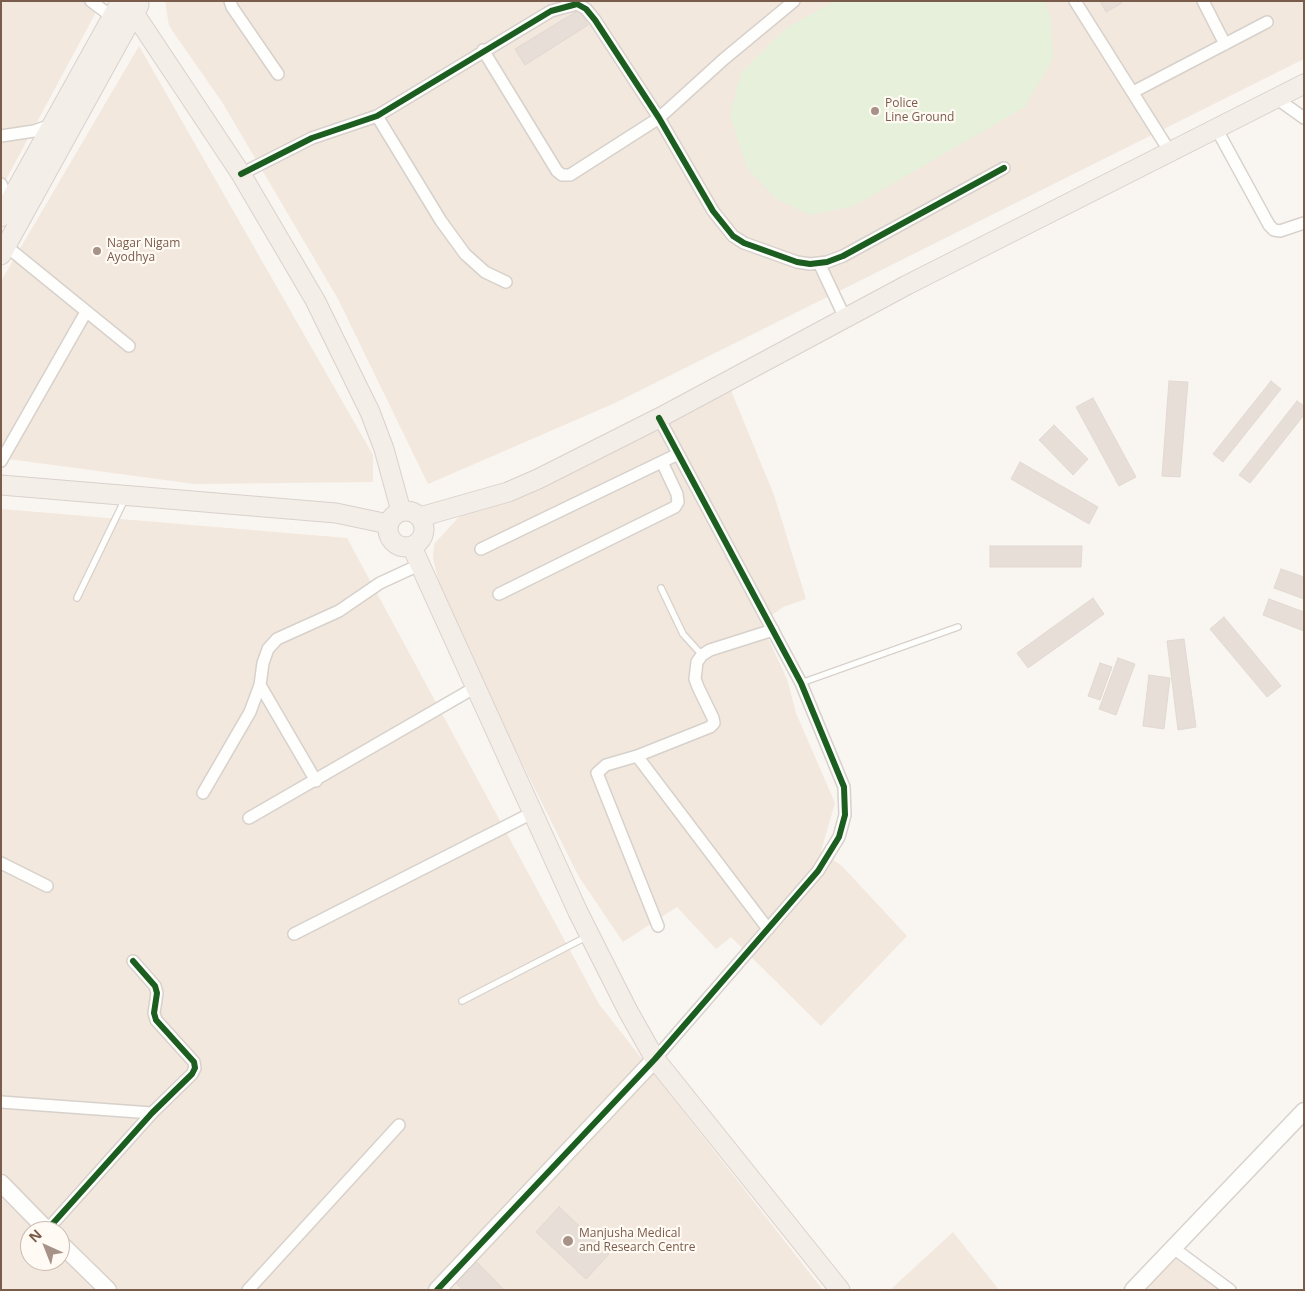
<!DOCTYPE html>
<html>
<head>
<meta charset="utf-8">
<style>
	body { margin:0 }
	#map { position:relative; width:1305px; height:1291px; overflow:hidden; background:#f9f5f0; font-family:"Open Sans",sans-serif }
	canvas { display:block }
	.frame { position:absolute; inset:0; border:2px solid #7a5c4d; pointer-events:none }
	.north { position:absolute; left:20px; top:1221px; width:50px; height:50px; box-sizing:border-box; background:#fffaf3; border:1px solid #cabbb1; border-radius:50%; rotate:316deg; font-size:14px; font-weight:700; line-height:20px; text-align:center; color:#7a5c4d }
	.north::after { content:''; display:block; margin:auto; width:18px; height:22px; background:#a69286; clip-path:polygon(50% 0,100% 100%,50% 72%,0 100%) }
</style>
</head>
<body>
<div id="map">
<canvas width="1305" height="1291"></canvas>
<div class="frame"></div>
<div class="north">N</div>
</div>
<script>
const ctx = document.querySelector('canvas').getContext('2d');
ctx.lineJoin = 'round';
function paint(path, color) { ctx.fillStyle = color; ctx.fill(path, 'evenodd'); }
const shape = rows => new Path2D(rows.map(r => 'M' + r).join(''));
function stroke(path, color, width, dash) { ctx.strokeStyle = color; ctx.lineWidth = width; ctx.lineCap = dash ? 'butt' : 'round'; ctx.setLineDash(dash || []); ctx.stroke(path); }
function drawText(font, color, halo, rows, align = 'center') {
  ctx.font = font + ' "Open Sans",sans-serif'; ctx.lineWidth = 4.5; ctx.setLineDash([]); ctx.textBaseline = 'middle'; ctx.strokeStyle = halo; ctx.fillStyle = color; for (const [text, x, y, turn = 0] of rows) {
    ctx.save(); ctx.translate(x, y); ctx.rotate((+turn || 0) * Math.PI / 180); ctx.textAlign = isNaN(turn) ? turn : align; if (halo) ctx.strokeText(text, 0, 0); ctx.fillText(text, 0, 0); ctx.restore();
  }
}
const residential = shape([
	[1,1,102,1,1,189],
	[165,1,1304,1,1304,59,615,403,428,484,338,299,222,102,169,26],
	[139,46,373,455,373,482,195,484,1,458,1,281],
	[730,388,774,495,806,599,783,607,761,623,787,679,796,713,835,803,821,851,843,867,907,936,821,1026,731,937,716,949,677,907,623,942,579,877,464,647,438,580,433,558,434,544,459,517],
	[1,509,347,538,599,1004,823,1290,1,1290],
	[30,1231,60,1231,60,1261,30,1261],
	[953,1232,999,1290,890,1290],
	[1172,1255,1191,1264,1223,1290,1135,1290]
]);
const green = shape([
	[835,1,1045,1,1051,18,1053,59,1025,107,854,206,811,215,776,199,747,168,730,115,741,73,785,29]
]);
const building = shape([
	[1100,1,1121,1,1122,3,1106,12,1100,1],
	[579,10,588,25,525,65,515,49,579,10],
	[1169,381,1188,382,1180,477,1162,476,1169,381],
	[1271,381,1281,389,1223,462,1213,454,1271,381],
	[1093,398,1136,477,1119,486,1076,407,1093,398],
	[1297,401,1304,406,1304,415,1250,483,1239,475,1297,401],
	[1054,425,1088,459,1073,475,1039,440,1054,425],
	[1020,462,1098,507,1089,524,1011,479,1020,462],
	[990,546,1082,546,1081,567,990,567,990,546],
	[1281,569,1304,577,1304,599,1274,588,1281,569],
	[1093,598,1104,614,1028,668,1017,653,1093,598],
	[1269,599,1304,612,1304,631,1263,615,1269,599],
	[1224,617,1281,686,1267,697,1210,629,1224,617],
	[1184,639,1196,727,1178,730,1167,641,1184,639],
	[1118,658,1135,664,1116,715,1099,709,1118,658],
	[1100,663,1112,667,1100,700,1088,696,1100,663],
	[1149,675,1170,678,1164,729,1143,726,1149,675],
	[559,1207,609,1254,586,1279,536,1232,559,1207],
	[472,1257,504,1290,463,1290,451,1278,472,1257]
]);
const lane = shape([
	[661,588,683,634,702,655],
	[77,598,125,499],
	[801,683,958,627],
	[462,1001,588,936]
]);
const street = shape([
	[91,1,111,16],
	[230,1,232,7,278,74],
	[1075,1,1170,152],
	[1203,1,1225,44],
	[483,50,557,171,562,175,570,175,659,118,724,59,794,1],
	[1133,92,1267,22],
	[1276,98,1304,118],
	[377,116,441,221,465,254,485,272,506,282],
	[1216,128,1269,225,1274,230,1280,231,1304,223],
	[1,136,34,131,51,125],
	[241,174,312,138,377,116,551,11,577,4,586,9,595,20,659,118,713,211,733,236,744,243,797,262,810,264,827,262,843,256,1004,168],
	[1,184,9,202],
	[6,246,129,346],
	[819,263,845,318],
	[1,461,86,312],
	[481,549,678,454],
	[499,594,675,507,678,502,677,494,662,462],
	[260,685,316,781],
	[637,756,768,929],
	[203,793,250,712,260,685,263,663,268,649,277,639,339,611,380,583,419,565],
	[249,818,474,688],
	[1,863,47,886],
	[658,926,597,773,606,765,637,756,710,727,714,723,713,718,698,687,695,679,697,662,702,655,710,650,773,630],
	[294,934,532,813],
	[655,1059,818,871,839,837,845,815,844,787,801,683,659,418],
	[1,1102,152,1113],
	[47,1230,152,1113,192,1074,195,1068,194,1062,156,1020,154,1013,157,993,155,986,133,961],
	[1172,1247,1230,1290],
	[248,1290,399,1125]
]);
const secondary = shape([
	[1,1183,48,1231],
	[60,1243,108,1290],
	[437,1290,655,1059],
	[1133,1290,1304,1111]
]);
const primary = shape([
	[126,1,241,174,315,300,370,412,384,449,401,511],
	[1,217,121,1],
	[1,255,139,5],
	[1,485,336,513,388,524],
	'388 529a18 18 0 1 1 36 0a18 18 0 1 1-36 0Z',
	[420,517,508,492,538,479,659,418,907,285,1304,84],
	[412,547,578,912,628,1011,655,1059,840,1290]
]);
const cycleway = shape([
	[241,174,312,138,377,116,551,11,577,4,586,9,595,20,659,118,713,211,733,236,744,243,797,262,810,264,827,262,843,256,1004,168],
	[47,1230,152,1113,192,1074,195,1068,194,1062,156,1020,154,1013,157,993,155,986,133,961],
	[437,1290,655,1059,818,871,839,837,845,815,844,787,801,683,659,418]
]);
const markers = [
	[875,111,5,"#a69286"],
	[97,251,5,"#a69286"],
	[568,1241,6,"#a69286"]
];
const poiNames = [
	["Police",885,104],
	["Line Ground",885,118],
	["Nagar Nigam",107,244],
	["Ayodhya",107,258],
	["Manjusha Medical",579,1234],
	["and Research Centre",579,1248]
];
paint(residential, '#f2e8de');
paint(green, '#e7f0db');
paint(building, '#e6ded7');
stroke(building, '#e2d8d2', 1);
stroke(lane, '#d7d1cb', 8);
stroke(street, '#d7d1cb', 14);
stroke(secondary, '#d9d2cb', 19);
stroke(primary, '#dad1cc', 21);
stroke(lane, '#fefefd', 5.5);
stroke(street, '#fefefd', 11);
stroke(secondary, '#fefefd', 16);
stroke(primary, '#f3eee8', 19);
stroke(cycleway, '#1b5e20', 6);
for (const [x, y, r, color] of markers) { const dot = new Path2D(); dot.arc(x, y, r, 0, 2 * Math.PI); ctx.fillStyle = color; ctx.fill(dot); stroke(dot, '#fffaf3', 2); }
drawText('12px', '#7a5c4d', '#fffaf3', poiNames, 'left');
</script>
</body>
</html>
